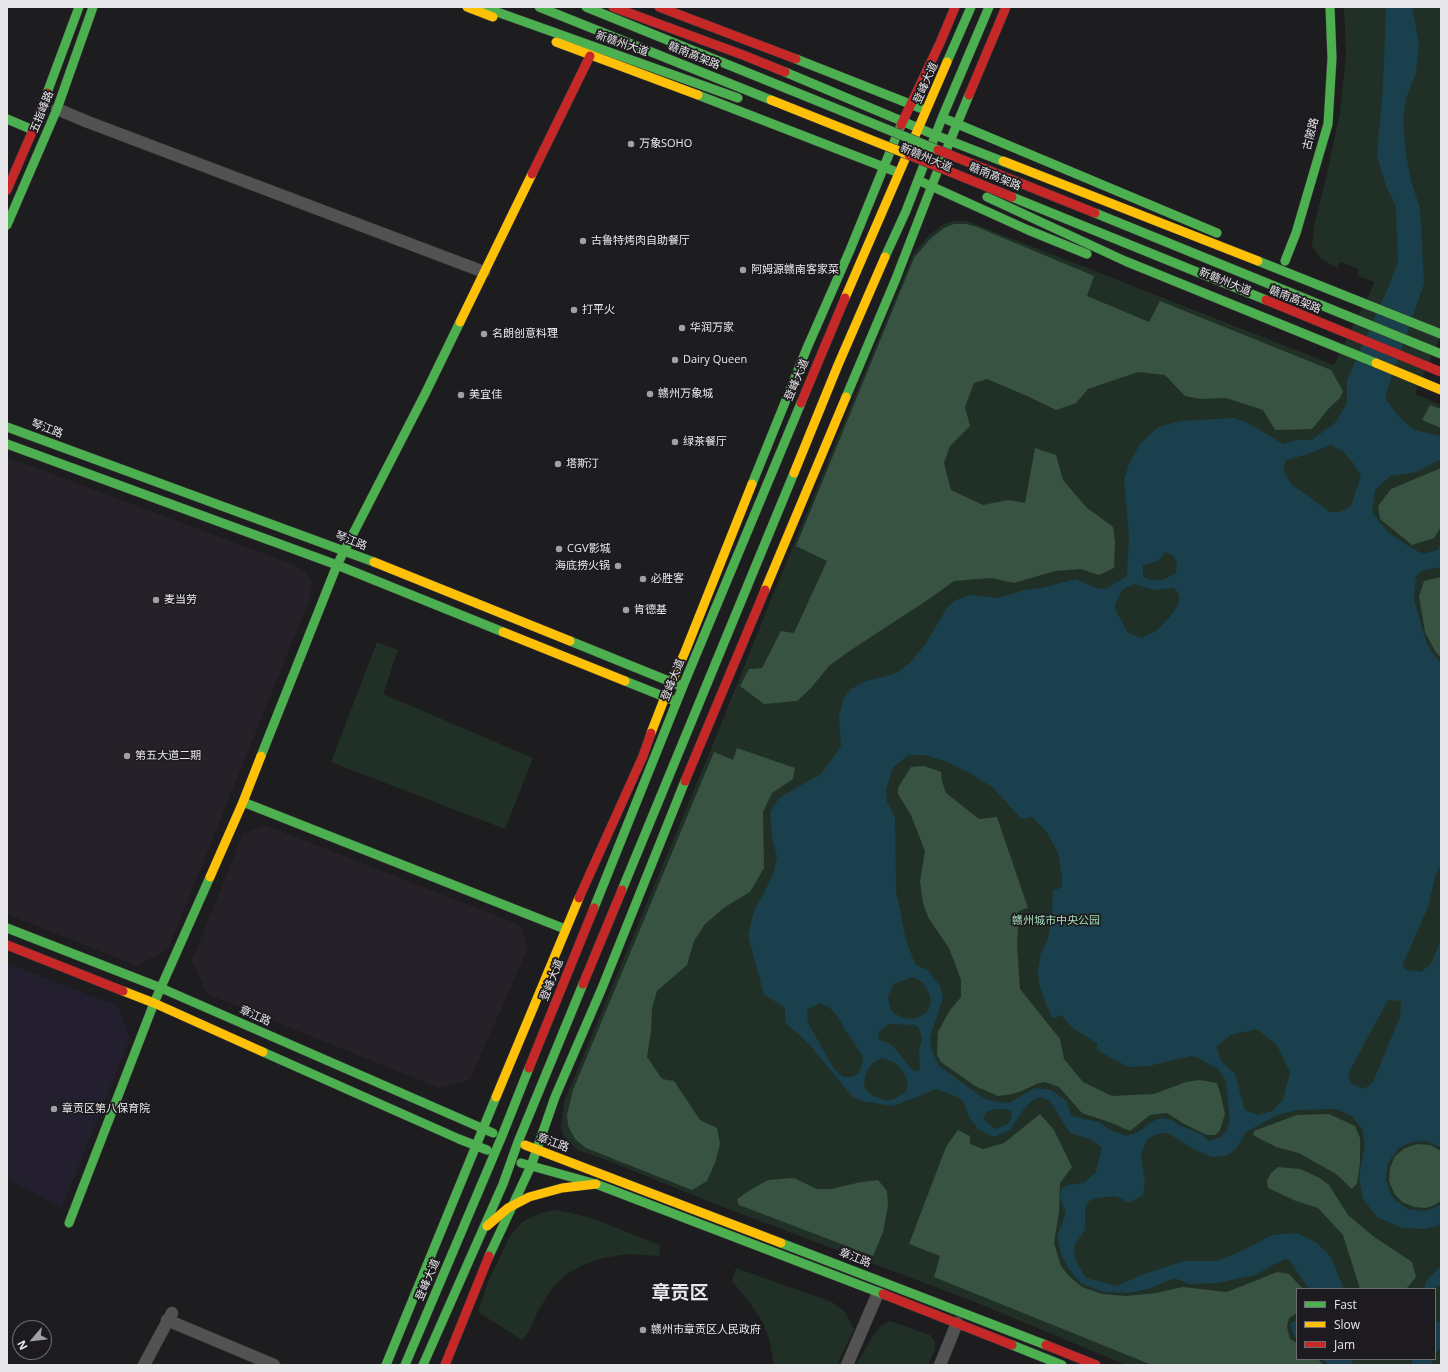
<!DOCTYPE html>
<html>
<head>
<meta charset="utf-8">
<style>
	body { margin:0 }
	#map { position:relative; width:1448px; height:1372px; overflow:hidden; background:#1d1c1e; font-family:"Open Sans",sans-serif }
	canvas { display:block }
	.frame { position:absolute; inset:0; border:8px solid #e8e7ea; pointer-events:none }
	.legend { position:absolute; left:1296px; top:1288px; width:140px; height:72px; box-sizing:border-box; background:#1d1b1f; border:1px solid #6e6d70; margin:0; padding:5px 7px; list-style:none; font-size:12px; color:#e8e7ea }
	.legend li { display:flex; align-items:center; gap:8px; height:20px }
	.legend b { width:20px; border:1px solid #6e6d70 }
	.north { position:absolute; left:12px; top:1320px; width:40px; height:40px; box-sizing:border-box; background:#1d1b1f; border:1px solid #6e6d70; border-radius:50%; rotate:242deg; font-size:11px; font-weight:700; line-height:16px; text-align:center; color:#e8e7ea }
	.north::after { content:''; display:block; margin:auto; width:14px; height:18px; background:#a1a0a3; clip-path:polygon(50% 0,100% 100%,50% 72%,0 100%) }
</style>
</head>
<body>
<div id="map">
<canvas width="1448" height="1372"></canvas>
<div class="frame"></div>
<ul class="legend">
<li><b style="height:5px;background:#4caf50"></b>Fast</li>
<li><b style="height:5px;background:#ffc107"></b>Slow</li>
<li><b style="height:5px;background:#c62828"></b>Jam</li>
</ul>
<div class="north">N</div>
</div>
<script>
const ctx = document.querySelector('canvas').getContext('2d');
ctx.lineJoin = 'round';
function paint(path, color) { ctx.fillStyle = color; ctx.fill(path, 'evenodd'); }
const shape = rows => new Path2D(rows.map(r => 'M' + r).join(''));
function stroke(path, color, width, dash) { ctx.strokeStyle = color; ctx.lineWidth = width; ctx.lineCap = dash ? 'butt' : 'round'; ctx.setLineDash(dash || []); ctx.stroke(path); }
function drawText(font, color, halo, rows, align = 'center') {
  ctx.font = font + ' "Open Sans","Noto Sans SC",sans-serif'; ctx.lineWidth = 3.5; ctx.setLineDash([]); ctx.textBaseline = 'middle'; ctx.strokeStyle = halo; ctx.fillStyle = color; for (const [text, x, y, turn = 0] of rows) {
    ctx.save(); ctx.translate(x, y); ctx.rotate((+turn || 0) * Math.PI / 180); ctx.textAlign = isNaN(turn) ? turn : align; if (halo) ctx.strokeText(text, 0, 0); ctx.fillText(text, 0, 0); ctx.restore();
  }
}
const built = shape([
	[7,457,294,565,305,571,312,583,310,598,168,949,137,966,7,914],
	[265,825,520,925,528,948,470,1080,439,1088,207,994,192,960,243,834]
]);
const education = shape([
	[7,963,118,1006,130,1038,62,1208,7,1179]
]);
const green = shape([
	[1344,7,1441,7,1441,335,1415,394,1441,405,1441,1365,1126,1365,975,1302,715,1204,612,1162,577,1150,563,1135,561,1126,564,1102,711,749,770,602,913,255,926,238,942,225,954,221,967,221,1334,365,1375,282,1358,276,1359,269,1340,262,1337,268,1321,259,1312,246,1314,226,1326,178,1340,113,1346,56],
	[1297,1289,1435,1289,1435,1359,1297,1359],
	[377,642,398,650,383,694,533,758,505,829,331,762],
	[554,1210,567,1212,594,1219,660,1245,659,1256,628,1254,603,1258,583,1265,567,1274,553,1287,538,1311,528,1333,522,1340,478,1312,488,1282,510,1236,522,1222,538,1214],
	[736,1268,832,1302,845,1312,854,1329,837,1365,774,1365,770,1342,764,1324,750,1303,732,1281],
	[890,1321,930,1335,935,1342,935,1350,928,1365,856,1365,872,1337,881,1326]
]);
const forest = shape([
	[954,224,966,224,977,227,1094,276,1087,296,1149,322,1160,301,1331,370,1343,391,1340,398,1330,407,1312,429,1275,430,1263,410,1226,398,1200,399,1185,396,1165,375,1138,372,1088,389,1076,403,1056,410,1027,396,987,379,974,383,965,407,970,426,950,446,944,463,951,490,983,505,1008,500,1025,503,1035,448,1056,455,1063,480,1086,507,1113,527,1115,542,1114,568,1099,575,1081,569,1055,571,1014,583,991,578,954,581,932,597,851,650,829,666,811,688,797,701,764,704,740,686,749,669,762,668,781,631,794,633,827,561,796,546,914,258,930,239,944,228],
	[1430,405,1441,409,1441,428,1422,420],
	[1441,468,1441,527,1434,538,1412,545,1380,519,1378,506,1391,489],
	[1441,577,1441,658,1435,651,1425,632,1419,596,1424,581],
	[737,748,795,768,793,779,772,793,763,812,764,868,750,892,725,907,705,924,694,941,687,965,657,991,652,1008,651,1032,647,1057,662,1079,674,1081,700,1120,717,1128,720,1144,715,1163,707,1181,692,1190,586,1148,575,1139,568,1126,567,1115,573,1090,714,752,733,760],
	[924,766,941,772,942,781,946,793,979,819,997,817,1028,908,1019,911,1017,945,1020,989,1060,1039,1064,1059,1083,1082,1112,1096,1154,1094,1186,1082,1199,1080,1217,1083,1221,1096,1225,1114,1220,1130,1215,1135,1207,1135,1184,1124,1167,1113,1150,1115,1130,1131,1112,1123,1082,1113,1059,1087,1045,1082,1036,1084,1022,1091,1012,1094,998,1096,975,1086,941,1062,937,1055,938,1032,950,1010,961,997,961,980,949,948,929,919,923,903,920,881,925,851,911,815,898,794,898,788,911,767],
	[1040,1114,1054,1130,1072,1167,1060,1183,1059,1212,1054,1243,1061,1266,1069,1276,1082,1287,1102,1294,1126,1296,1156,1293,1183,1287,1227,1292,1277,1272,1289,1274,1303,1289,1297,1289,1297,1313,1289,1318,1287,1327,1290,1339,1297,1343,1297,1359,1318,1359,1323,1365,1152,1365,934,1277,940,1256,909,1244,946,1147,958,1130,970,1136,970,1144,983,1149,1004,1143],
	[1329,1114,1355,1126,1360,1138,1360,1163,1357,1183,1352,1189,1336,1174,1299,1153,1276,1147,1253,1135,1254,1131,1297,1115],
	[1417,1144,1430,1145,1441,1151,1441,1201,1432,1206,1426,1208,1414,1207,1402,1202,1394,1193,1389,1181,1390,1168,1395,1156,1405,1148],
	[1278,1167,1300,1169,1320,1178,1329,1185,1348,1215,1373,1236,1412,1262,1416,1277,1406,1289,1360,1289,1343,1235,1318,1208,1296,1201,1268,1188,1267,1181,1271,1173],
	[794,1178,817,1189,831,1189,861,1182,878,1180,887,1191,888,1206,883,1232,873,1256,739,1205,737,1199,750,1190,768,1180]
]);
const water = shape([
	[1386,7,1412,7,1419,44,1416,73,1406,98,1403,120,1406,154,1411,181,1420,208,1424,284,1386,393,1386,399,1398,416,1414,430,1441,436,1441,459,1417,472,1390,476,1375,490,1372,512,1388,532,1410,547,1423,554,1438,550,1441,541,1441,567,1423,570,1416,576,1414,600,1426,641,1430,650,1441,663,1441,865,1436,873,1428,907,1402,966,1407,970,1421,972,1431,964,1441,939,1441,1147,1426,1141,1412,1142,1405,1145,1399,1148,1390,1160,1387,1167,1386,1181,1391,1195,1396,1201,1408,1209,1422,1211,1429,1210,1441,1205,1441,1222,1437,1226,1425,1229,1402,1228,1377,1217,1363,1199,1359,1178,1365,1145,1362,1129,1352,1116,1336,1109,1296,1110,1277,1115,1246,1132,1237,1148,1226,1156,1212,1157,1195,1150,1168,1133,1156,1134,1147,1140,1141,1154,1145,1183,1143,1195,1130,1203,1116,1196,1097,1198,1089,1201,1085,1207,1085,1230,1074,1246,1075,1259,1086,1278,1117,1286,1141,1275,1184,1261,1216,1261,1242,1251,1272,1235,1297,1233,1317,1243,1331,1257,1344,1289,1309,1289,1290,1261,1285,1259,1273,1265,1256,1275,1216,1283,1190,1284,1174,1278,1149,1289,1127,1293,1104,1292,1081,1283,1069,1269,1062,1256,1057,1237,1066,1213,1059,1194,1062,1189,1067,1185,1084,1183,1096,1172,1102,1147,1090,1139,1070,1133,1050,1101,1040,1097,1031,1101,1024,1109,1010,1130,994,1137,978,1129,968,1115,965,1105,960,1098,937,1089,893,1106,862,1101,852,1096,808,1043,785,1022,785,1008,764,994,748,936,754,911,764,893,774,872,777,857,772,837,770,812,779,798,821,774,841,747,839,716,844,698,851,689,866,681,884,677,898,672,910,663,926,643,947,608,956,600,970,595,998,598,1025,590,1042,588,1076,579,1096,588,1106,589,1127,576,1129,537,1124,480,1129,464,1140,444,1158,427,1181,421,1233,418,1248,423,1283,444,1297,440,1312,440,1336,422,1347,403,1347,380,1389,286,1398,262,1396,207,1386,186,1377,156,1383,86],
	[1331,445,1343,451,1353,463,1361,476,1351,506,1340,512,1330,512,1291,484,1283,469,1286,460,1305,455],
	[1165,552,1173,555,1177,564,1176,573,1163,580,1150,580,1143,577,1143,565,1158,561],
	[1134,584,1154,590,1170,588,1174,588,1179,595,1179,603,1170,617,1156,631,1142,638,1130,634,1127,631,1115,609,1115,605,1122,590],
	[909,755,925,755,947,762,968,772,992,787,1022,819,1032,817,1048,834,1058,853,1062,876,1062,887,1053,891,1052,916,1047,942,1041,953,1038,971,1039,984,1045,1001,1052,1018,1061,1015,1073,1028,1098,1044,1096,1049,1111,1058,1129,1067,1149,1066,1190,1056,1199,1058,1218,1069,1226,1081,1230,1120,1227,1130,1221,1137,1209,1141,1201,1134,1179,1125,1172,1120,1163,1118,1155,1120,1138,1132,1126,1136,1108,1129,1099,1122,1072,1116,1066,1101,1051,1090,1035,1088,1009,1103,998,1102,985,1099,939,1066,931,1048,930,1037,943,998,940,986,928,971,915,964,906,940,896,891,895,817,887,802,886,790,893,767],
	[913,977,921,981,924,984,930,995,931,1003,928,1011,918,1018,910,1019,901,1017,894,1013,891,1010,888,997,894,984],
	[1388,1000,1401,1001,1400,1017,1373,1082,1364,1089,1351,1084,1348,1074],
	[820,1003,829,1007,839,1018,844,1028,863,1057,861,1069,859,1073,852,1077,843,1077,834,1069,808,1023,807,1013,808,1009],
	[889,1024,915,1025,919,1028,922,1039,919,1051,920,1067,919,1071,914,1071,911,1068,892,1045,884,1041,880,1041,878,1036,879,1032],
	[1257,1029,1277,1045,1290,1072,1283,1100,1272,1111,1257,1115,1245,1110,1235,1074,1221,1061,1216,1047,1231,1035],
	[882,1058,893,1062,899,1066,906,1077,908,1084,906,1092,892,1100,884,1100,872,1095,865,1089,864,1081,868,1069,874,1062],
	[995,1109,1006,1109,1011,1111,1012,1116,1008,1124,996,1129,986,1122,983,1118,986,1112],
	[1441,1266,1441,1284,1433,1289,1424,1289,1426,1281],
	[1297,1320,1297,1338,1295,1337,1290,1324],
	[1441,1321,1441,1347,1435,1354,1435,1322],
	[1323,1359,1350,1359,1354,1365,1329,1365],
	[1412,1359,1433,1359,1431,1365,1412,1365]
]);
const street = shape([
	[57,109,88,122,484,272],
	[167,1320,274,1365],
	[144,1365,172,1313],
	[847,1365,878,1293],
	[940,1365,957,1323]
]);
const fast = shape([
	[483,7,738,98],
	[483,7,486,8],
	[796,59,920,108],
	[947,62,971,7],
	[785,72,935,135,1017,167],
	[47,93,79,7],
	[698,95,894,171],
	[7,119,33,130],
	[948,120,1217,233],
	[922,182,1028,230,1087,254],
	[987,197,1125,261,1376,363],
	[7,225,57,109,93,7],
	[885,257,906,211,942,118,989,7],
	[1258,261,1441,334],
	[1285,261,1296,233,1328,124,1332,58,1330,7],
	[846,397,895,281,936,175,969,95],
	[7,427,374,562],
	[7,444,337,565,503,632],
	[752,484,807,348,850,250,901,125],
	[570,641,681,686],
	[625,681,675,701],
	[261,756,337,565,425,394,460,322],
	[243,802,565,929],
	[622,890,794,473],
	[594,908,683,686,801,403],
	[7,928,161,988,493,1133],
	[263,1052,459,1139,487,1150],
	[521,1163,596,1184,883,1294],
	[69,1223,154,1003,210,877],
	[781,1243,1046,1345],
	[489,1256,531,1166,555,1097,602,988,685,781],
	[1012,1345,1062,1365],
	[386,1365,496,1097],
	[405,1365,502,1136,529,1068],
	[423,1365,503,1184,518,1142,583,984]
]);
const slow = shape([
	[467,7,493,17],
	[556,42,698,95],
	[1003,161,1258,261],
	[845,298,947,62],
	[460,322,532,174],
	[1376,363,1441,390],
	[794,473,838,365,885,257],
	[374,562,570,641],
	[765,590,846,397],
	[503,632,625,681],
	[651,733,665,697,685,652,752,484],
	[210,877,243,802,261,756],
	[123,991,154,1003,263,1052],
	[496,1097,579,898],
	[525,1145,781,1243],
	[487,1226,508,1208,529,1197,562,1188,596,1184]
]);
const jam = shape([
	[613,7,743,55,785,72],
	[659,7,796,59],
	[969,95,1006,7],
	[901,125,940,43,955,7],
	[532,174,590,56],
	[7,190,33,130,47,93],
	[801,403,845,298],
	[685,781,765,590],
	[579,898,643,756,651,733],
	[7,945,123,991],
	[583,984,622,890],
	[529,1068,594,908],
	[883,1294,1012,1345],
	[1046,1345,1096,1365],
	[445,1365,489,1256]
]);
const fastBridge = shape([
	[539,7,771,100],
	[586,7,938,150],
	[1012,197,1266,300],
	[1095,213,1441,354]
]);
const slowBridge = shape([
	[771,100,909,155]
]);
const jamBridge = shape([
	[938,150,1095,213],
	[909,155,1012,197],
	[1266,300,1441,372]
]);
const markers = [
	[631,144,4,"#a1a0a3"],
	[583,241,4,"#a1a0a3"],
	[743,270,4,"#a1a0a3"],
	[574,310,4,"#a1a0a3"],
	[682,328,4,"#a1a0a3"],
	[484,334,4,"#a1a0a3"],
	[675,360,4,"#a1a0a3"],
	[650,394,4,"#a1a0a3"],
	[461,395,4,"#a1a0a3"],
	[675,442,4,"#a1a0a3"],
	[558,464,4,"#a1a0a3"],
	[559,549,4,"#a1a0a3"],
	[618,566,4,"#a1a0a3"],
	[643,579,4,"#a1a0a3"],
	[156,600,4,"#a1a0a3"],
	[626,610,4,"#a1a0a3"],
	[127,756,4,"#a1a0a3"],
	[54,1109,4,"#a1a0a3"],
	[643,1330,4,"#a1a0a3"]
];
const streetNames = [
	["新赣州大道",622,44,19],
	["赣南高架路",694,56,22],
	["登峰大道",926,83,-66],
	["五指峰路",42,112,-68],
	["古陂路",1311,134,-76],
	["新赣州大道",926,158,23],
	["赣南高架路",995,177,22],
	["新赣州大道",1225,282,22],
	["赣南高架路",1295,300,22],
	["登峰大道",797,380,-67],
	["琴江路",47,429,20],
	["琴江路",351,541,21],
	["登峰大道",673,680,-68],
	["登峰大道",552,980,-68],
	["章江路",255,1016,24],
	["章江路",553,1143,20],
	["章江路",855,1258,21],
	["登峰大道",428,1280,-67]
];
const poiNames = [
	["万象SOHO",639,144],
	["古鲁特烤肉自助餐厅",591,241],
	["阿姆源赣南客家菜",751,270],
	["打平火",582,310],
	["华润万家",690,328],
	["名朗创意料理",492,334],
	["Dairy Queen",683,360],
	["赣州万象城",658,394],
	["美宜佳",469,395],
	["绿茶餐厅",683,442],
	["塔斯汀",566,464],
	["CGV影城",567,549],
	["海底捞火锅",610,566,"right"],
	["必胜客",651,579],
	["麦当劳",164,600],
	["肯德基",634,610],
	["第五大道二期",135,756],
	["章贡区第八保育院",62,1109],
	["赣州市章贡区人民政府",651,1330]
];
const parkNames = [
	["赣州城市中央公园",1056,921]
];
const townNames = [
	["章贡区",680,1294]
];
paint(built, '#262028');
paint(education, '#231f2e');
paint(green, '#203026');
paint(forest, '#385341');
paint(water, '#1a404d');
stroke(street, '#383739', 13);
stroke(fast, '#383739', 10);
stroke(slow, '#383739', 10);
stroke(jam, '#383739', 10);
stroke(street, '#535253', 12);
stroke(fast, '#4caf50', 9);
stroke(slow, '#ffc107', 9);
stroke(jam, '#c62828', 9);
stroke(fastBridge, '#383739', 10, []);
stroke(slowBridge, '#383739', 10, []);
stroke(jamBridge, '#383739', 10, []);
stroke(fastBridge, '#4caf50', 9);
stroke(slowBridge, '#ffc107', 9);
stroke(jamBridge, '#c62828', 9);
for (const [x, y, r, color] of markers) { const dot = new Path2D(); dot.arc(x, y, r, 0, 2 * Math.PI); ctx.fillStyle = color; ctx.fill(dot); stroke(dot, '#1d1b1f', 1.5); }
drawText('11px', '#e8e7ea', '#1d1b1f', streetNames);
drawText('11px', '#e8e7ea', '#1d1b1f', poiNames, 'left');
drawText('11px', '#a4dfb7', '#1d1b1f', parkNames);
drawText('bold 19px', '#e8e7ea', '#1d1b1f', townNames);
</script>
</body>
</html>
